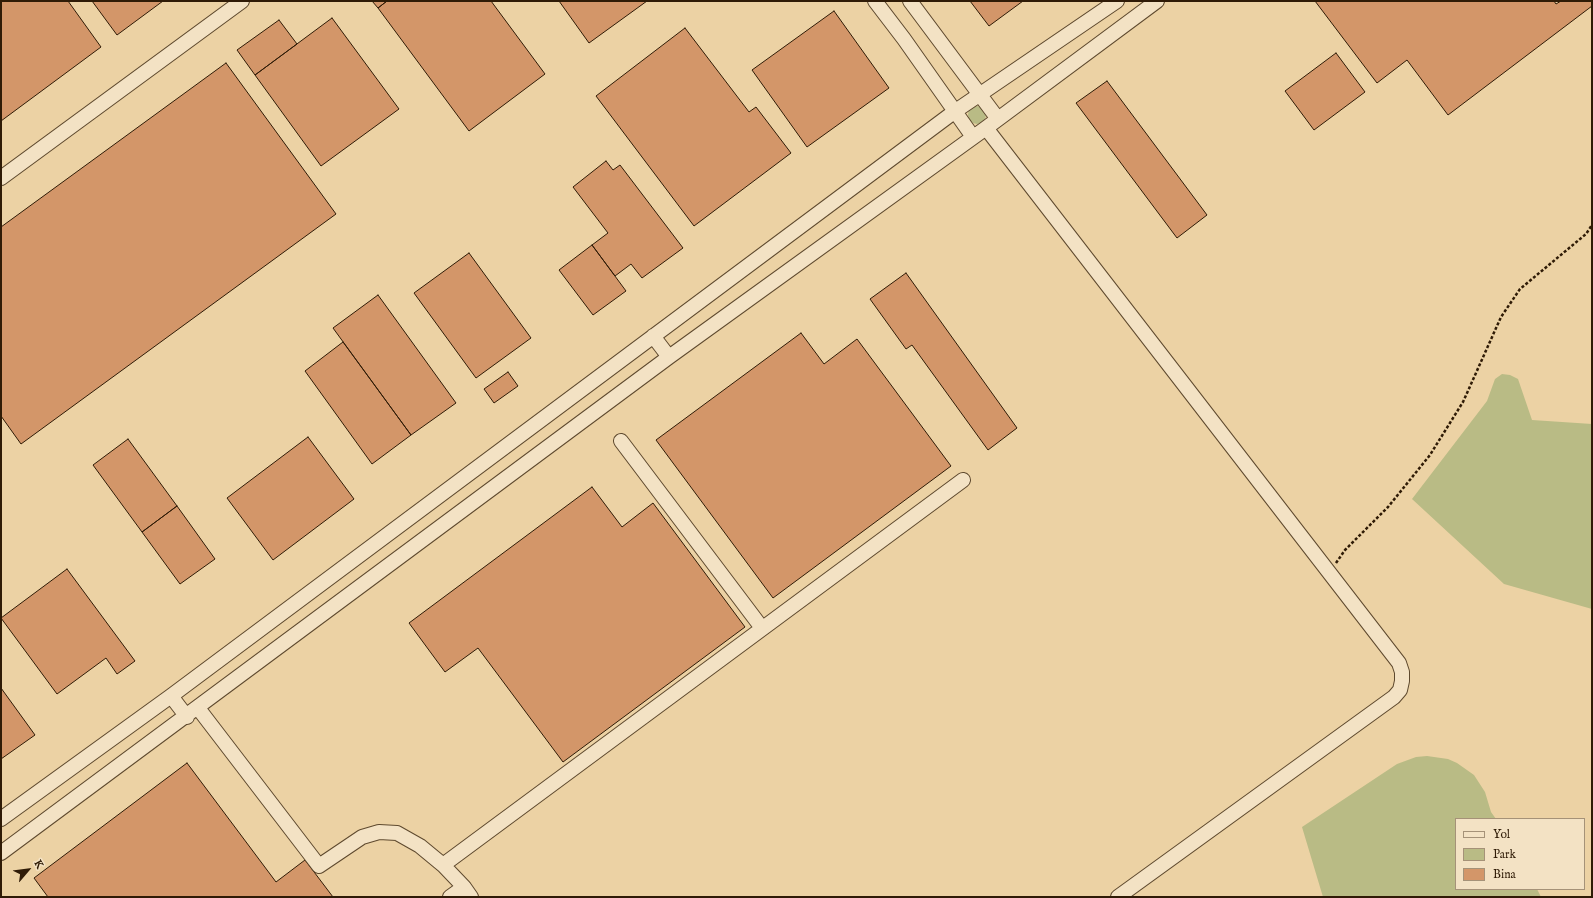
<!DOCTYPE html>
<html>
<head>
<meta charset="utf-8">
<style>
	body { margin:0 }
	#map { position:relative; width:1593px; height:898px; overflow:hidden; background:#ecd2a4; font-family:"IM FELL English",serif }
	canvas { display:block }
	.frame { position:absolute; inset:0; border:2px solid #2f1b06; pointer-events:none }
	.legend { position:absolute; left:1455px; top:818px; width:130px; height:72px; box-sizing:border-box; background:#f3e2c4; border:1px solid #a59278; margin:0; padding:5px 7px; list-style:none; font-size:12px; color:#2f1b06 }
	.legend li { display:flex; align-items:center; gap:8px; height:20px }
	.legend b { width:20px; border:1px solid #a59278 }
	.north { position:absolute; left:8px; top:850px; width:40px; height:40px; -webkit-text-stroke:3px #f3e2c4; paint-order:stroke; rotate:62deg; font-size:11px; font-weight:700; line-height:16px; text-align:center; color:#2f1b06 }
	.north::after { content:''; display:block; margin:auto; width:14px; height:18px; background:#2f1b06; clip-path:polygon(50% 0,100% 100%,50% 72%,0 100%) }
</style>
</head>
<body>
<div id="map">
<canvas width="1593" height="898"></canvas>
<div class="frame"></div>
<ul class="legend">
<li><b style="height:5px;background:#f3e2c4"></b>Yol</li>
<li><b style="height:11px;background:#b9bb85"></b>Park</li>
<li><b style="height:11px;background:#d39669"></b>Bina</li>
</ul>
<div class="north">K</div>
</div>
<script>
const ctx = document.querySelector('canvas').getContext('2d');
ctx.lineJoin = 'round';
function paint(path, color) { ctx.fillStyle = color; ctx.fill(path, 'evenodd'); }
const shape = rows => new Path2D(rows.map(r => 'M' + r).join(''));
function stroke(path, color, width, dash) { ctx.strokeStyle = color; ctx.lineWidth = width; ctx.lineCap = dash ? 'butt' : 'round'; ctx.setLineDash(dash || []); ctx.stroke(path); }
const green = shape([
	'968 115a9 9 0 1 1 18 0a9 9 0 1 1-18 0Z',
	[1502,374,1510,375,1518,379,1532,420,1592,424,1592,609,1504,584,1412,499,1487,401,1495,379],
	[1427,756,1448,759,1457,763,1474,775,1485,792,1491,812,1496,819,1456,819,1456,889,1537,889,1541,897,1323,897,1302,827,1397,764,1416,757]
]);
const building = shape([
	[1,1,68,1,101,47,1,121,1,1],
	[92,1,163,1,117,35,92,1],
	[372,1,387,1,378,8,372,1],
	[387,1,491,1,545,74,469,131,378,8,387,1],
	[559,1,647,1,589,43,559,1],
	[970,1,1023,1,989,26,970,1],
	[1315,1,1554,1,1556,4,1561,1,1592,1,1592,6,1448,115,1407,60,1377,83,1315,1],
	[834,11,889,88,807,147,752,70,834,11],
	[332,18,399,109,321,166,255,75,332,18],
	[279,20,297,44,255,75,237,50,279,20],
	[685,28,749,112,756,107,791,153,694,226,596,96,685,28],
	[1336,53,1365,92,1314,130,1285,91,1336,53],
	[226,63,336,214,21,444,1,416,1,227,226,63],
	[1107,81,1207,215,1177,238,1076,103,1107,81],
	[606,161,613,170,620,165,683,248,642,278,631,264,615,276,592,245,608,233,573,187,606,161],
	[592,245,626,291,593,315,559,270,592,245],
	[469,253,531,338,476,378,414,293,469,253],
	[906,273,1017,428,988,450,912,345,906,349,870,299,906,273],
	[378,295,456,403,411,435,333,328,378,295],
	[801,333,824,364,857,339,951,466,773,598,656,440,801,333],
	[343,342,411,435,372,464,305,371,343,342],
	[508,372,518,386,494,403,484,389,508,372],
	[308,437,354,499,273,560,227,498,308,437],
	[128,439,177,506,142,532,93,465,128,439],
	[592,487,622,527,653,503,745,627,563,762,478,648,445,672,409,623,592,487],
	[177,506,215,559,180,584,142,532,177,506],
	[67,569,135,661,117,674,106,658,57,694,1,618,67,569],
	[1,688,35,735,1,759,1,688],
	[187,763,276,882,305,860,333,897,48,897,34,878,187,763]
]);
const path = shape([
	[1336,563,1345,550,1388,507,1430,455,1463,402,1501,317,1520,289,1586,234,1592,225]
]);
const minor = shape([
	[875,1,904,39,973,137],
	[910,1,998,119],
	[986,128,1399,663,1402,672,1402,681,1400,690,1394,697,1118,897],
	[1,178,242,1],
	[653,336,669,357],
	[621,441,762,628],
	[171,696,187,717],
	[198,708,319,866,362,837,379,832,397,833,420,846,443,865,464,887,471,897],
	[1,819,171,696,954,112,1117,1],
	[1,853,669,357,986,128,1157,1],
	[443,865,963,480],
	[450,897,464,887]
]);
paint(green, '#b9bb85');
paint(building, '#d39669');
stroke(building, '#2f1b06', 1);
stroke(minor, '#5e492e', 16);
stroke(path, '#2f1b06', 2.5, [3, 2]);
stroke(minor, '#f3e2c4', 14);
</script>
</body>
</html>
